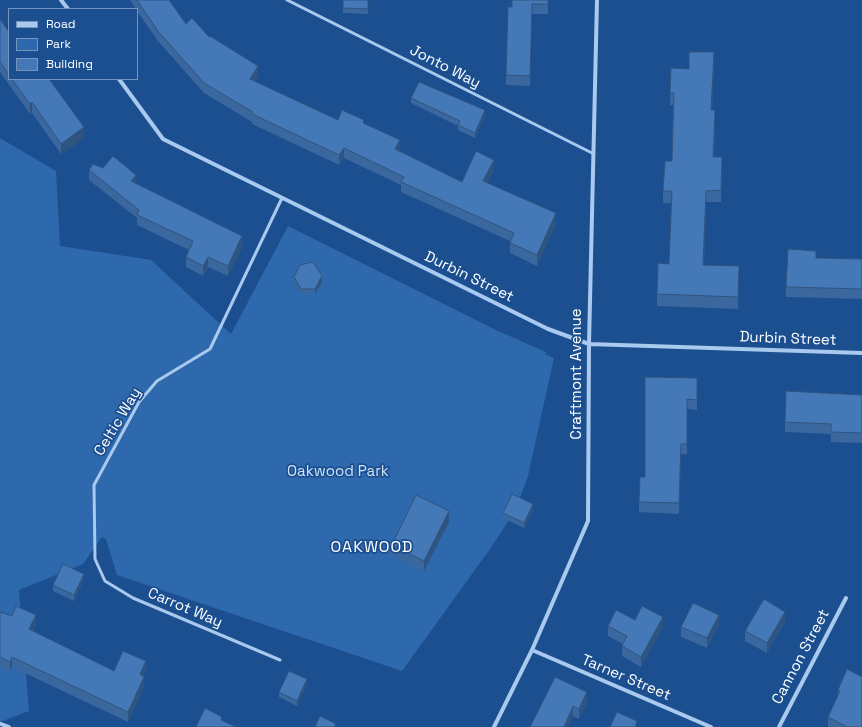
<!DOCTYPE html>
<html>
<head>
<meta charset="utf-8">
<style>
	body { margin:0 }
	#map { position:relative; width:862px; height:727px; overflow:hidden; background:#1b4f8f; font-family:"Space Grotesk",sans-serif }
	canvas { display:block }
	.legend { position:absolute; left:8px; top:8px; width:130px; height:72px; box-sizing:border-box; background:#1b4f8f; border:1px solid #7695bc; margin:0; padding:5px 7px; list-style:none; font-size:12px; color:#fff }
	.legend li { display:flex; align-items:center; gap:8px; height:20px }
	.legend b { width:20px; border:1px solid #7695bc }
</style>
</head>
<body>
<div id="map">
<canvas width="862" height="727"></canvas>
<ul class="legend">
<li><b style="height:5px;background:#a9c9ee"></b>Road</li>
<li><b style="height:11px;background:#2e69ad"></b>Park</li>
<li><b style="height:11px;background:#4478b7"></b>Building</li>
</ul>
</div>
<script>
const ctx = document.querySelector('canvas').getContext('2d');
ctx.lineJoin = 'round';
function paint(path, color) { ctx.fillStyle = color; ctx.fill(path, 'evenodd'); }
const shape = rows => new Path2D(rows.map(r => 'M' + r).join(''));
function stroke(path, color, width, dash) { ctx.strokeStyle = color; ctx.lineWidth = width; ctx.lineCap = dash ? 'butt' : 'round'; ctx.setLineDash(dash || []); ctx.stroke(path); }
function drawText(font, color, halo, rows, align = 'center') {
  ctx.font = font + ' "Space Grotesk",sans-serif'; ctx.lineWidth = 3.5; ctx.setLineDash([]); ctx.textBaseline = 'middle'; ctx.strokeStyle = halo; ctx.fillStyle = color; for (const [text, x, y, turn = 0] of rows) {
    ctx.save(); ctx.translate(x, y); ctx.rotate((+turn || 0) * Math.PI / 180); ctx.textAlign = isNaN(turn) ? turn : align; if (halo) ctx.strokeText(text, 0, 0); ctx.fillText(text, 0, 0); ctx.restore();
  }
}
const green = shape([
	[0,138,56,171,60,246,151,260,231,334,288,226,496,330,546,352,545,354,554,358,528,476,515,511,490,549,402,671,117,575,106,539,102,537,83,564,19,590,29,711,0,722]
]);
const service = shape([
	[287,0,592,153],
	[280,660,133,598,105,581,95,559,94,485,139,402,157,381,210,349,282,198]
]);
const minor = shape([
	[61,0,68,9],
	[119,79,163,139,548,329,589,344,862,353],
	[532,650,711,727],
	[1,724,9,727],
	[494,727,532,650,588,521,589,344,597,0],
	[779,727,846,598]
]);
const wall = shape([
	[130,0,169,0,186,24,209,37,258,77,255,82,338,120,364,123,400,150,399,151,462,182,494,170,487,183,556,223,537,266,510,253,510,241,401,192,401,185,344,158,339,165,252,124,252,122,204,93,158,41,137,11,137,9,136,9],
	[343,0,368,0,368,14,343,13],
	[548,0,548,14,532,14,530,86,506,85,506,75,512,7],
	[0,19,9,32,9,79,49,79,84,138,61,154,32,113,30,114,0,72],
	[714,64,712,110,715,122,714,157,722,157,721,202,706,202,704,265,739,277,738,309,657,306,657,294,669,264,671,203,663,203,663,191,672,161,673,105,670,105,670,93,689,69],
	[411,98,485,115,475,138,458,130,458,126,411,103],
	[89,170,136,184,242,247,228,276,208,267,203,276,186,267,186,257,189,250,137,225,137,218,89,180],
	[816,258,862,259,862,299,786,297,786,287],
	[294,277,322,282,315,294,301,294,294,282],
	[697,378,697,410,687,409,687,454,681,454,679,514,639,512,639,502],
	[862,395,862,443,831,442,831,434,785,432,785,422],
	[533,509,524,528,503,518,503,513],
	[449,522,424,571,392,555,392,545],
	[84,579,74,601,53,591,53,585],
	[0,612,36,624,33,631,114,671,146,671,143,676,144,686,128,722,12,667,10,672,0,667],
	[635,620,663,627,641,667,622,656,622,646,623,644,608,636,608,626],
	[785,622,767,653,745,641,745,631],
	[719,625,707,648,681,637,681,627],
	[555,677,587,702,579,719,573,716],
	[862,677,862,727,828,727,828,717,838,695,838,690],
	[307,684,297,706,279,697,279,692]
]);
const shadedWall = shape([
	[714,52,714,64,711,122,711,110],
	[258,66,258,77,250,89,250,79],
	[32,102,32,113,30,114,30,104],
	[485,110,485,115,475,138,475,133],
	[715,110,715,122,713,168,713,157],
	[84,127,84,138,61,154,61,144],
	[400,140,400,150,395,160,395,149],
	[344,148,344,158,339,165,339,155],
	[494,160,494,170,483,191,483,181],
	[136,175,136,185,131,181],
	[706,191,706,202,703,276,703,265],
	[556,213,556,223,537,266,537,255],
	[242,236,242,247,228,276,228,266],
	[208,257,208,267,203,276,203,266],
	[322,276,322,282,315,294,315,289],
	[533,504,533,509,524,528,524,523],
	[449,511,449,522,424,571,424,561],
	[84,574,84,579,74,601,74,595],
	[785,612,785,622,767,653,767,643],
	[36,615,36,624,29,639,29,629],
	[719,615,719,625,707,648,707,638],
	[663,617,663,627,641,667,641,657],
	[12,657,12,667,10,672,10,662],
	[146,661,146,671,140,684,140,674],
	[144,677,144,686,128,722,128,712],
	[307,679,307,684,297,706,297,701],
	[587,692,587,702,579,719,579,709],
	[573,706,573,716,568,727,564,727],
	[637,721,637,726,635,727]
]);
const building = shape([
	[137,0,169,0,186,24,192,18,209,37,210,36,258,66,250,79,338,120,342,110,364,120,363,123,400,140,395,149,462,182,476,151,494,160,483,181,556,213,537,255,510,243,514,233,401,182,404,177,344,148,339,155,252,114,253,112,204,83,158,31,137,0],
	[343,0,368,0,368,9,343,8,343,0],
	[512,0,548,0,548,4,532,4,530,76,506,75,508,7,512,7,512,0],
	[0,19,9,32,9,75,0,62,0,19],
	[689,52,714,52,711,110,715,110,713,157,722,157,721,190,706,191,703,265,739,266,738,297,657,294,658,263,669,264,672,191,663,191,665,161,672,161,674,93,670,93,671,68,689,69,689,52],
	[12,79,49,79,84,127,61,144,32,102,30,104,12,79],
	[419,82,485,110,475,133,458,125,460,121,411,98,419,82],
	[113,156,136,175,131,181,242,236,228,266,208,257,203,266,186,257,193,241,137,215,139,210,89,170,93,164,103,168,113,156],
	[788,249,816,251,816,258,862,259,862,289,786,287,788,249],
	[313,262,322,276,315,289,301,289,294,277,300,265,313,262],
	[645,377,697,378,697,400,687,399,687,444,681,444,679,503,639,502,640,477,645,477,645,377],
	[786,391,862,395,862,433,831,432,831,424,785,422,786,391],
	[512,494,533,504,524,523,503,513,512,494],
	[416,495,449,511,424,561,392,545,416,495],
	[63,564,84,574,74,595,53,585,63,564],
	[764,599,785,612,767,643,745,631,764,599],
	[693,603,719,615,707,638,681,627,693,603],
	[16,606,36,615,29,629,114,671,123,651,146,661,140,674,144,677,128,712,12,657,10,662,0,657,0,612,12,616,16,606],
	[642,606,663,617,641,657,622,646,627,636,608,626,616,610,635,620,642,606],
	[847,669,862,677,862,727,847,727,828,717,840,691,838,690,847,669],
	[289,671,307,679,297,701,279,692,289,671],
	[555,677,587,692,579,709,573,706,564,727,530,727,555,677],
	[205,708,222,717,221,720,236,727,196,727,205,708],
	[617,712,637,721,635,727,610,727,617,712],
	[320,716,336,724,334,727,315,727,320,716]
]);
const streetNames = [
	["Jonto Way",445,67,27],
	["Durbin Street",469,277,26],
	["Durbin Street",788,339,2],
	["Craftmont Avenue",577,374,-90],
	["Celtic Way",118,422,-59],
	["Carrot Way",185,608,23],
	["Cannon Street",801,657,-62],
	["Tarner Street",626,678,23]
];
const parkNames = [
	["Oakwood Park",338,472]
];
const neighbourhoodNames = [
	["OAKWOOD",372,548]
];
paint(green, '#2e69ad');
stroke(service, '#a9c9ee', 3);
stroke(minor, '#a9c9ee', 4);
paint(wall, '#3a679d');
paint(shadedWall, '#305480');
paint(building, '#4478b7');
stroke(building, '#305480', 1);
drawText('15px', '#fff', '#1b4f8f', streetNames);
drawText('15px', '#cfe3fa', '#1b4f8f', parkNames);
ctx.letterSpacing = '1px';
drawText('16px', '#fff', '#1b4f8f', neighbourhoodNames);
ctx.letterSpacing = '0px';
</script>
</body>
</html>
